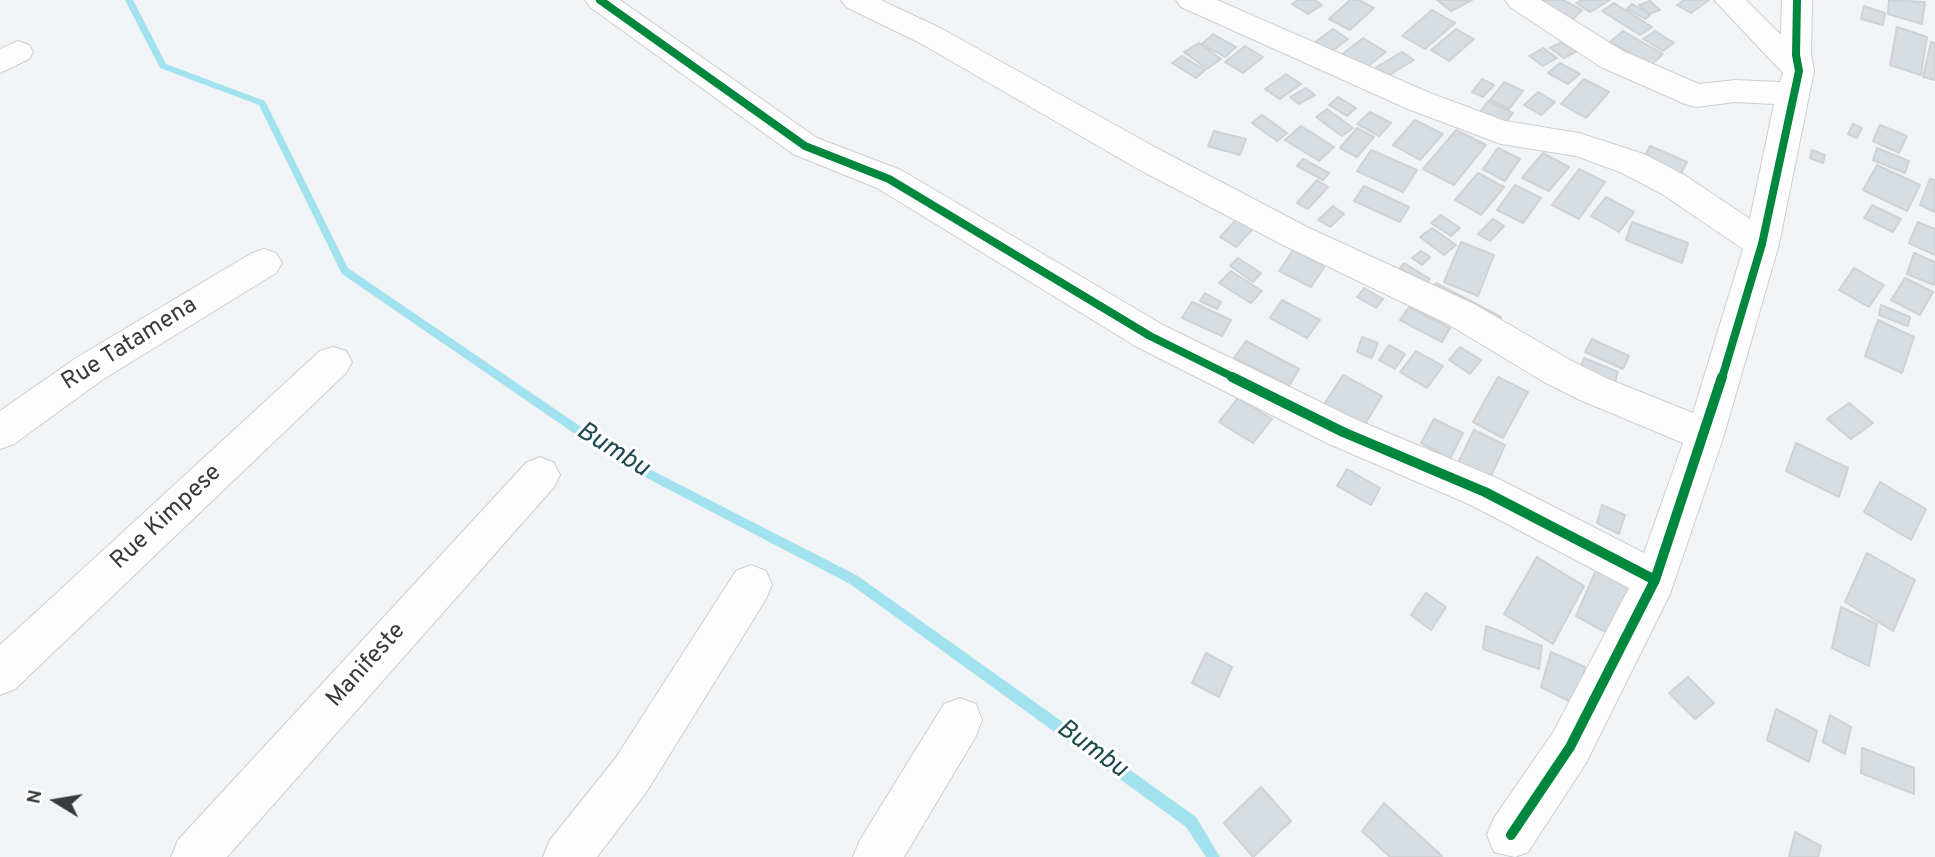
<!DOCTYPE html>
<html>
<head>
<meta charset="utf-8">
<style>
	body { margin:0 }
	#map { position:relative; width:1935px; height:857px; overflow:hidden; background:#f1f4f7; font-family:Overpass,sans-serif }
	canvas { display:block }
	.north { position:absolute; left:21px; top:766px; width:70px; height:70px; -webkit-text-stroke:5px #fff; paint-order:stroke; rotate:281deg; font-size:19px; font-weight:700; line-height:28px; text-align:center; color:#383b3d }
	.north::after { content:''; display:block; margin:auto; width:24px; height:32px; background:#383b3d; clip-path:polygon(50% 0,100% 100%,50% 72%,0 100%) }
</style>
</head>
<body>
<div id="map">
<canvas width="1935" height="857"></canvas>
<div class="north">N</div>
</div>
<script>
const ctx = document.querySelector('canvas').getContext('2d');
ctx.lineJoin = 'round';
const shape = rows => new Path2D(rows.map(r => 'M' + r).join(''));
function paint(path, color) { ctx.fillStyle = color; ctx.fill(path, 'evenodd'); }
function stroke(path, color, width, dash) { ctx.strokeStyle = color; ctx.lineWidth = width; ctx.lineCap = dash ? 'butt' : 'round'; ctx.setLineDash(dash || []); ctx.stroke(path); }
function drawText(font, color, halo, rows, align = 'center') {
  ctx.font = font + ' Overpass,sans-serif'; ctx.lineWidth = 6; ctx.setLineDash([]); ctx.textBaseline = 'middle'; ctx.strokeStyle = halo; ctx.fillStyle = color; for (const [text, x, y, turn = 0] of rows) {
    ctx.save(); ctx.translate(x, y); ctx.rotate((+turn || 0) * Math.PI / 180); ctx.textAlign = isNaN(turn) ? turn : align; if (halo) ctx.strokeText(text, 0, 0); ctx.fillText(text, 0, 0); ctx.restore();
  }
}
const stream = shape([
	[125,0,133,0,166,64,265,101,348,268,624,456,858,576,1196,817,1220,857,1206,857,1186,827,850,584,616,462,342,274,259,105,160,68,125,0]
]);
const building = shape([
	[1298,0,1315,0,1322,5,1308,14,1292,4,1298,0],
	[1350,0,1359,0,1374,8,1350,30,1329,19,1350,0],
	[1437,0,1472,0,1451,11,1437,0],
	[1539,0,1563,0,1582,10,1568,24,1539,0],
	[1582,0,1610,0,1590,12,1576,3,1582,0],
	[1684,0,1709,0,1691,13,1677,5,1684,0],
	[1889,0,1925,2,1922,24,1888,14,1889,0],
	[1650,1,1660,10,1649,14,1639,5,1650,1],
	[1614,3,1652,27,1640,35,1602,11,1614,3],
	[1632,4,1649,14,1650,15,1645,19,1627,9,1632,4],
	[1864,6,1885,13,1883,25,1861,19,1864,6],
	[1432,10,1455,23,1425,49,1402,36,1432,10],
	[1897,27,1927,37,1921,75,1890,65,1897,27],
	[1333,29,1348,39,1331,52,1315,42,1333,29],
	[1456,29,1474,39,1449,61,1431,50,1456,29],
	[1623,31,1663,54,1651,65,1610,42,1623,31],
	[1655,31,1674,43,1663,51,1643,39,1655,31],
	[1213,34,1236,47,1225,57,1202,44,1213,34],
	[1363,38,1386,52,1363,70,1340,56,1363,38],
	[1564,41,1577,51,1564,58,1550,48,1564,41],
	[1931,42,1935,43,1935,80,1923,77,1931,42],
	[1199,43,1221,59,1207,69,1184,52,1199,43],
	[1245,46,1263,57,1243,73,1225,62,1245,46],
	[1543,48,1557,58,1543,66,1529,56,1543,48],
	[1402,52,1414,60,1383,79,1372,70,1402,52],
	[1182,56,1205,70,1196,78,1172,63,1182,56],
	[1560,63,1580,74,1568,84,1548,73,1560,63],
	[1286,74,1301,84,1280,99,1265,89,1286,74],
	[1482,79,1494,85,1483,97,1472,92,1482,79],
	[1584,79,1609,92,1586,118,1561,104,1584,79],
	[1504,82,1523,91,1509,109,1490,100,1504,82],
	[1306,88,1315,95,1299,104,1290,97,1306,88],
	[1538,92,1555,102,1541,115,1524,105,1538,92],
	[1338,97,1356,108,1347,116,1329,105,1338,97],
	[1488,101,1513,113,1502,127,1478,115,1488,101],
	[1327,109,1353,128,1342,136,1316,117,1327,109],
	[1370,112,1391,123,1379,136,1357,124,1370,112],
	[1262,115,1287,133,1277,141,1252,123,1262,115],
	[1415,120,1443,134,1420,160,1393,145,1415,120],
	[1853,124,1862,128,1857,138,1848,134,1853,124],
	[1880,125,1907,136,1899,153,1873,141,1880,125],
	[1301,126,1334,147,1319,161,1285,140,1301,126],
	[1357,128,1374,137,1357,157,1340,148,1357,128],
	[1456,130,1486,145,1454,185,1423,169,1456,130],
	[1214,131,1246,139,1240,155,1208,146,1214,131],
	[1650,146,1687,162,1678,179,1641,163,1650,146],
	[1498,148,1520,159,1505,181,1483,169,1498,148],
	[1877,148,1909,161,1905,173,1873,160,1877,148],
	[1371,150,1417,170,1403,192,1357,171,1371,150],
	[1812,150,1825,155,1823,163,1810,158,1812,150],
	[1543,153,1569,167,1549,191,1522,178,1543,153],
	[1303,159,1329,173,1323,180,1297,166,1303,159],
	[1877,165,1920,185,1907,211,1863,190,1877,165],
	[1579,169,1605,182,1579,219,1552,205,1579,169],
	[1478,173,1504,187,1481,215,1455,200,1478,173],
	[1930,179,1935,180,1935,212,1920,205,1930,179],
	[1317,180,1328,187,1308,209,1297,203,1317,180],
	[1515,185,1541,198,1523,223,1497,210,1515,185],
	[1364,186,1409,207,1400,222,1354,201,1364,186],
	[1606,197,1634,212,1619,232,1591,216,1606,197],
	[1872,205,1901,219,1893,232,1864,218,1872,205],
	[1333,206,1344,214,1330,227,1318,220,1333,206],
	[1441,215,1460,228,1451,236,1431,223,1441,215],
	[1237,219,1253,229,1236,247,1220,237,1237,219],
	[1493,219,1504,226,1490,241,1478,234,1493,219],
	[1632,222,1688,243,1682,263,1626,240,1632,222],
	[1918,222,1935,229,1935,255,1909,243,1918,222],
	[1432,228,1456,245,1444,255,1420,237,1432,228],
	[1461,242,1494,255,1478,296,1444,282,1461,242],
	[1293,250,1325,266,1311,287,1279,271,1293,250],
	[1421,251,1430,257,1422,265,1412,258,1421,251],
	[1914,253,1935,262,1934,285,1907,274,1914,253],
	[1238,258,1261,273,1253,282,1230,266,1238,258],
	[1404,263,1430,279,1426,284,1400,268,1404,263],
	[1854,268,1884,285,1869,307,1839,290,1854,268],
	[1231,271,1262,291,1251,303,1219,283,1231,271],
	[1905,278,1933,292,1920,315,1891,300,1905,278],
	[1436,283,1501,317,1495,327,1430,293,1436,283],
	[1364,288,1383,299,1376,308,1357,297,1364,288],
	[1205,293,1221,302,1217,309,1200,301,1205,293],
	[1282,300,1320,320,1307,338,1270,318,1282,300],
	[1192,302,1231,320,1222,336,1182,318,1192,302],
	[1881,305,1910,317,1908,326,1879,315,1881,305],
	[1409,307,1450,328,1442,342,1400,320,1409,307],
	[1878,320,1914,337,1902,373,1865,356,1878,320],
	[1362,337,1378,343,1372,358,1357,352,1362,337],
	[1592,339,1629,356,1623,369,1585,352,1592,339],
	[1246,341,1299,369,1289,386,1234,358,1246,341],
	[1389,345,1405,354,1395,369,1379,360,1389,345],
	[1460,347,1481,360,1470,374,1449,360,1460,347],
	[1416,351,1443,366,1427,388,1400,372,1416,351],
	[1584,358,1618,372,1612,391,1577,376,1584,358],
	[1343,375,1382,396,1361,431,1321,409,1343,375],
	[1498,377,1528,392,1503,438,1473,422,1498,377],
	[1238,398,1272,419,1253,443,1219,422,1238,398],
	[1849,403,1873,423,1851,439,1827,419,1849,403],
	[1434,419,1463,433,1450,459,1421,443,1434,419],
	[1474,430,1505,445,1487,485,1455,469,1474,430],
	[1796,443,1848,468,1839,497,1786,471,1796,443],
	[1347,469,1380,488,1371,505,1337,486,1347,469],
	[1880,482,1926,509,1911,540,1864,512,1880,482],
	[1602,505,1625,515,1619,534,1597,523,1602,505],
	[1867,553,1915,580,1893,631,1845,602,1867,553],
	[1537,557,1584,586,1553,644,1504,614,1537,557],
	[1597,568,1629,585,1609,634,1576,616,1597,568],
	[1426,593,1446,607,1431,630,1411,615,1426,593],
	[1841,607,1877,624,1869,666,1832,648,1841,607],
	[1486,626,1542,646,1539,669,1483,649,1486,626],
	[1551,652,1585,667,1575,704,1541,687,1551,652],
	[1206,653,1232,667,1219,697,1192,683,1206,653],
	[1688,677,1714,703,1695,719,1669,693,1688,677],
	[1776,709,1817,731,1809,762,1767,740,1776,709],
	[1830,715,1851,727,1845,754,1823,742,1830,715],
	[1862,748,1914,768,1914,794,1861,773,1862,748],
	[1261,787,1291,821,1253,857,1224,823,1261,787],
	[1384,803,1442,856,1441,857,1390,857,1362,831,1384,803],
	[1795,832,1821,846,1818,857,1789,857,1795,832]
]);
const street = shape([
	[585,0,620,0,817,138,901,170,1163,325,1357,420,1499,479,1644,553,1683,443,1580,400,1544,382,1448,324,1283,245,1138,169,920,43,846,7,841,0,881,0,942,29,1162,151,1307,227,1474,304,1570,360,1606,378,1693,413,1743,249,1662,194,1620,172,1576,156,1501,144,1408,109,1181,7,1176,0,1217,0,1430,93,1505,121,1579,133,1644,154,1686,176,1750,219,1774,104,1735,102,1696,107,1685,104,1601,67,1510,7,1505,0,1541,0,1623,51,1699,84,1735,80,1780,82,1783,73,1714,0,1746,0,1781,35,1782,0,1812,0,1811,55,1814,71,1779,244,1724,435,1670,594,1586,763,1528,852,1515,857,1494,852,1487,835,1494,818,1554,731,1629,588,1471,505,1329,444,1137,347,877,188,793,154,590,7,585,0],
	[18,41,29,45,33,52,29,59,0,73,0,49,18,41],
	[264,249,276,253,282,263,276,273,102,380,14,444,0,449,0,411,76,358,252,253,264,249],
	[333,347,346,351,352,362,346,373,15,689,0,695,0,645,320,351,333,347],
	[540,457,554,463,560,475,554,487,227,857,171,857,178,840,526,463,540,457],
	[751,565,766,571,772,585,766,599,647,791,597,857,543,857,550,840,615,759,736,571,751,565],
	[960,698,976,704,982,720,976,736,904,857,853,857,860,840,944,704,960,698]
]);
const cyclewayFar1 = shape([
	[600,0,805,146,889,179,1150,336,1235,378],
	[1722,378,1762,244,1799,71,1796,55,1797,0]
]);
const cycleway = shape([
	[1232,377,1343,432,1485,492,1655,580],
	[1511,835,1570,747,1655,580,1722,377]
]);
const streetNames = [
	["Rue Tatamena",130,345,-32],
	["Rue Kimpese",167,518,-43],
	["Manifeste",367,666,-48]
];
const waterNames = [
	["Bumbu",612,451,32],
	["Bumbu",1091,750,36]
];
paint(stream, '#a2e2ef');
paint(building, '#d5dde3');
stroke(building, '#cfd1d3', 2);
stroke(street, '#ccced0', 2);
paint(street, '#fdfdfe');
stroke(cyclewayFar1, '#00873e', 8);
stroke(cycleway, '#00873e', 10);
drawText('24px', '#383b3d', '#fff', streetNames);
drawText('italic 26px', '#1f4950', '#fff', waterNames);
</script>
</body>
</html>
